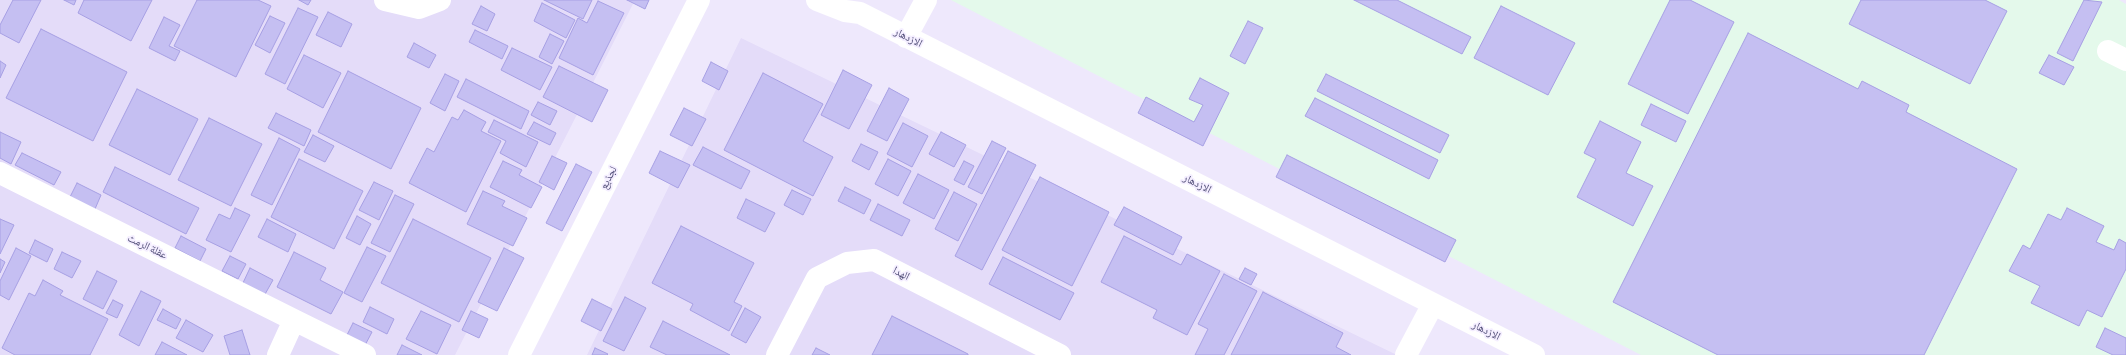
<!DOCTYPE html>
<html>
<head>
<meta charset="utf-8">
<style>
	body { margin:0 }
	canvas { display:block; background:#eee8fc }
</style>
</head>
<body>
<canvas width="2126" height="355"></canvas>
<script>
const ctx = document.querySelector('canvas').getContext('2d');
ctx.lineJoin = 'round';
function paint(path, color) { ctx.fillStyle = color; ctx.fill(path, 'evenodd'); }
const shape = rows => new Path2D(rows.map(r => 'M' + r).join(''));
function stroke(path, color, width, dash) { ctx.strokeStyle = color; ctx.lineWidth = width; ctx.lineCap = dash ? 'butt' : 'round'; ctx.setLineDash(dash || []); ctx.stroke(path); }
function drawText(font, color, halo, rows, align = 'center') {
  ctx.font = font + ' "Sofia Sans Condensed","Noto Naskh Arabic",sans-serif'; ctx.lineWidth = 3.5; ctx.setLineDash([]); ctx.textBaseline = 'middle'; ctx.strokeStyle = halo; ctx.fillStyle = color; for (const [text, x, y, turn = 0] of rows) {
    ctx.save(); ctx.translate(x, y); ctx.rotate((+turn || 0) * Math.PI / 180); ctx.textAlign = isNaN(turn) ? turn : align; if (halo) ctx.strokeText(text, 0, 0); ctx.fillText(text, 0, 0); ctx.restore();
  }
}
const residential = shape([
	[0,0,635,0,455,355,0,355],
	[741,38,1397,355,587,355]
]);
const education = shape([
	[951,0,2119,0,2126,4,2126,355,1641,355]
]);
const building = shape([
	[13,0,41,0,19,43,0,33,0,25,13,0],
	[64,0,76,0,74,5,64,0],
	[84,0,152,0,131,41,78,13,84,0],
	[197,0,258,0,271,6,236,77,174,46,197,0],
	[299,0,311,0,308,5,299,0],
	[544,0,592,0,583,19,544,0],
	[627,0,649,0,645,9,627,0],
	[1354,0,1397,0,1471,37,1462,54,1354,0],
	[1670,0,1690,0,1734,22,1688,114,1628,84,1670,0],
	[1861,0,1985,0,2007,11,1970,84,1849,24,1861,0],
	[2084,0,2102,2,2073,61,2057,53,2084,0],
	[598,1,624,13,593,75,559,58,578,18,587,23,598,1],
	[542,3,575,20,566,38,534,21,542,3],
	[481,6,495,14,487,31,472,24,481,6],
	[1501,6,1575,43,1548,95,1474,58,1501,6],
	[298,8,318,17,285,84,265,74,298,8],
	[328,12,352,24,341,47,316,35,328,12],
	[270,16,285,23,270,53,255,45,270,16],
	[164,17,180,25,169,46,180,51,175,61,149,48,164,17],
	[1248,21,1263,28,1245,64,1230,56,1248,21],
	[41,29,127,72,93,141,6,98,41,29],
	[475,30,508,46,502,59,469,42,475,30],
	[1748,33,1858,89,1862,81,1909,105,1906,112,2017,169,1924,355,1718,355,1613,302,1748,33],
	[550,34,564,41,552,64,539,57,550,34],
	[414,43,436,55,429,68,407,57,414,43],
	[512,48,552,67,540,90,501,70,512,48],
	[304,55,341,73,323,108,287,89,304,55],
	[2049,55,2074,67,2064,85,2039,73,2049,55],
	[0,61,6,65,0,78,0,61],
	[711,62,728,71,719,90,702,81,711,62],
	[559,66,608,90,592,122,543,97,559,66],
	[843,70,872,85,849,129,821,115,843,70],
	[348,71,421,108,391,169,318,132,348,71],
	[763,73,823,104,803,141,833,157,813,196,724,150,763,73],
	[445,74,459,81,445,111,430,103,445,74],
	[1326,74,1449,135,1440,153,1317,91,1326,74],
	[1200,78,1229,93,1203,146,1138,113,1146,97,1194,122,1203,105,1189,99,1200,78],
	[466,79,529,111,521,129,457,97,466,79],
	[889,88,909,99,887,141,867,131,889,88],
	[137,89,198,119,170,175,109,145,137,89],
	[1315,98,1438,160,1429,179,1305,116,1315,98],
	[538,102,557,111,550,125,531,115,538,102],
	[1651,104,1686,121,1676,142,1641,125,1651,104],
	[684,108,706,119,692,146,670,135,684,108],
	[464,110,486,122,481,131,501,141,466,212,409,183,427,148,434,152,452,117,458,120,464,110],
	[276,113,311,130,304,146,268,128,276,113],
	[209,118,262,144,231,206,178,180,209,118],
	[494,120,538,142,526,167,500,153,506,141,488,132,494,120],
	[1600,121,1641,142,1626,173,1653,186,1633,226,1577,197,1596,159,1584,153,1600,121],
	[534,122,556,133,550,145,527,134,534,122],
	[903,123,928,136,912,167,887,154,903,123],
	[0,132,21,142,11,164,0,158,0,132],
	[941,132,966,145,954,167,929,154,941,132],
	[313,135,334,146,325,162,304,152,313,135],
	[279,138,300,149,272,205,251,195,279,138],
	[992,141,1006,148,982,194,968,187,992,141],
	[861,144,878,152,869,170,852,161,861,144],
	[703,147,750,171,741,189,693,165,703,147],
	[660,151,690,165,678,188,649,173,660,151],
	[1008,151,1036,165,982,270,955,256,1008,151],
	[22,153,61,172,54,185,15,165,22,153],
	[1287,155,1456,240,1445,262,1276,177,1287,155],
	[552,156,567,163,554,190,539,182,552,156],
	[299,159,363,191,334,249,271,217,299,159],
	[888,159,911,171,898,196,875,184,888,159],
	[503,161,522,170,519,175,542,187,531,208,490,187,503,161],
	[964,161,974,166,964,185,954,180,964,161],
	[576,164,592,172,562,231,546,223,576,164],
	[115,167,199,208,186,234,103,192,115,167],
	[918,174,949,190,934,219,903,203,918,174],
	[1040,177,1109,212,1072,286,1002,250,1040,177],
	[374,182,393,191,379,220,359,210,374,182],
	[77,183,101,195,95,209,70,197,77,183],
	[845,187,871,200,864,214,838,201,845,187],
	[792,190,811,199,803,215,784,205,792,190],
	[483,191,505,201,502,206,527,218,513,246,467,224,483,191],
	[954,192,977,204,958,241,935,229,954,192],
	[395,195,414,204,390,252,371,243,395,195],
	[746,199,775,213,765,232,737,218,746,199],
	[878,204,910,220,902,236,870,220,878,204],
	[1124,207,1182,237,1173,255,1114,225,1124,207],
	[235,208,250,215,231,252,206,240,219,214,230,219,235,208],
	[2067,208,2104,226,2096,242,2114,250,2119,239,2126,243,2126,269,2102,317,2087,310,2079,326,2031,303,2040,286,2009,271,2023,245,2030,249,2048,214,2061,220,2067,208],
	[357,216,371,224,360,245,346,238,357,216],
	[0,219,14,225,0,254,0,219],
	[267,219,296,234,288,252,258,237,267,219],
	[413,219,491,258,459,322,381,283,413,219],
	[681,226,754,263,734,302,742,306,729,331,690,310,693,304,652,283,681,226],
	[181,236,206,249,200,261,175,248,181,236],
	[1124,236,1181,265,1187,254,1220,271,1187,335,1153,318,1157,310,1101,282,1124,236],
	[35,240,53,249,47,262,29,253,35,240],
	[367,247,386,256,362,302,344,293,367,247],
	[16,248,31,256,9,300,0,295,0,281,16,248],
	[504,248,524,258,497,311,478,302,504,248],
	[62,252,81,261,72,278,54,269,62,252],
	[294,252,326,268,320,280,343,292,331,314,277,287,294,252],
	[230,256,246,264,238,279,222,271,230,256],
	[1003,257,1074,293,1060,320,989,284,1003,257],
	[0,259,5,262,0,273,0,259],
	[250,268,273,280,264,296,242,285,250,268],
	[1245,268,1257,274,1251,285,1239,279,1245,268],
	[97,271,117,281,103,309,83,299,97,271],
	[1224,274,1257,291,1224,355,1195,355,1208,329,1198,324,1224,274],
	[43,280,63,291,60,295,108,319,90,355,15,355,2,348,29,293,35,296,43,280],
	[141,291,161,301,139,346,119,335,141,291],
	[1263,292,1343,333,1336,347,1351,355,1231,355,1263,292],
	[625,297,646,308,624,351,603,341,625,297],
	[592,299,612,309,601,331,581,321,592,299],
	[113,300,123,305,117,318,106,313,113,300],
	[370,307,394,319,387,334,363,322,370,307],
	[745,308,761,317,746,343,731,335,745,308],
	[163,309,181,319,176,329,157,320,163,309],
	[421,311,451,325,437,354,406,339,421,311],
	[471,311,488,319,479,338,462,330,471,311],
	[892,316,968,354,968,355,872,355,892,316],
	[186,320,213,335,203,352,176,338,186,320],
	[663,321,730,355,667,355,650,347,663,321],
	[353,323,372,332,363,349,345,339,353,323],
	[2105,328,2126,338,2126,355,2113,355,2096,347,2105,328],
	[242,330,250,355,230,355,224,336,242,330],
	[162,342,187,355,155,355,162,342],
	[402,345,422,355,397,355,402,345],
	[595,348,608,354,607,355,592,355,595,348],
	[816,348,830,355,812,355,816,348]
]);
const minor = shape([
	[385,0,419,8,440,0],
	[817,0,845,11,860,13,1534,355],
	[906,37,926,0],
	[2108,51,2126,60],
	[0,173,294,320,278,355],
	[294,320,365,355],
	[519,355,699,0],
	[777,355,817,278,847,263,874,260,1060,355],
	[1406,355,1433,304]
]);
const streetNames = [
	["الازدهار",908,38,27],
	["لجذيع",609,178,-63],
	["الازدهار",1197,184,27],
	["عقلة الرمث",147,247,26],
	["الهدا",901,274,27],
	["الازدهار",1486,331,27]
];
paint(residential, '#e4dcf9');
paint(education, '#e4f9eb');
paint(building, '#c5bff2');
stroke(building, '#a7a0e4', 1);
stroke(minor, '#fff', 22);
drawText('11px', '#4f4c76', '#f4eeff', streetNames);
</script>
</body>
</html>
